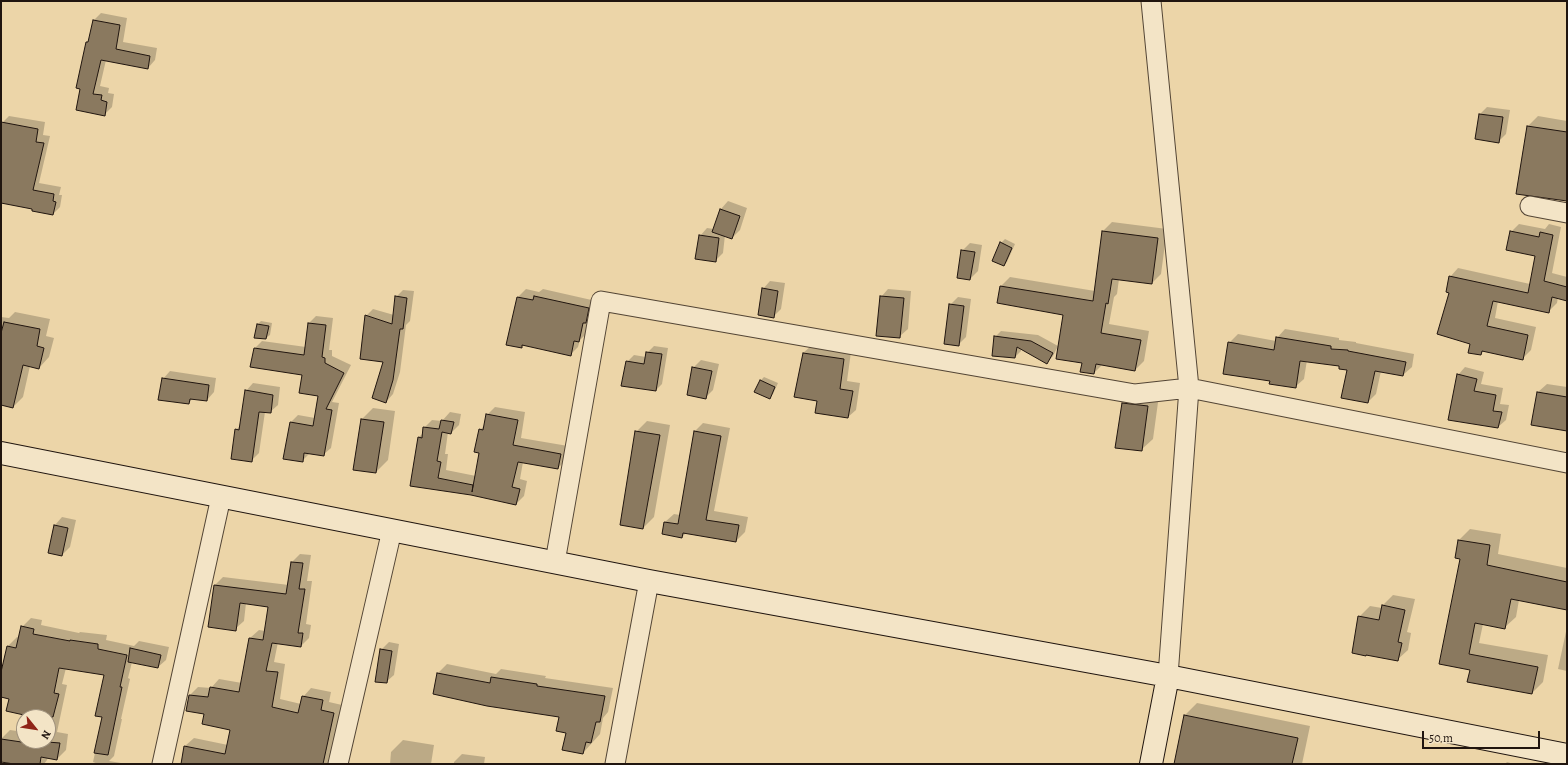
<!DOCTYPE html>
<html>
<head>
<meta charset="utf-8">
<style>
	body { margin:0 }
	#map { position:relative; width:1568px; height:765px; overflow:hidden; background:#ecd5a8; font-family:Alegreya,serif }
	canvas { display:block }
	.frame { position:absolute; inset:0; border:2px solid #20150f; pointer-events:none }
	.north { position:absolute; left:16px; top:709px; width:40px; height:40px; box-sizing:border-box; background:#f3e4c6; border:1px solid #9f917d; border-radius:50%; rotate:120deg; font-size:11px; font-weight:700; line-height:16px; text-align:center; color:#20150f }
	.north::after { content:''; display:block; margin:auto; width:14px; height:18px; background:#8f2418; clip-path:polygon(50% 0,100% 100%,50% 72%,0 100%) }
	.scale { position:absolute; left:1422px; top:731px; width:118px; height:18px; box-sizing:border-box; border:2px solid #20150f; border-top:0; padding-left:5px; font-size:12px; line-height:14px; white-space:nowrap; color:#20150f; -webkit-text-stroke:3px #f3e4c6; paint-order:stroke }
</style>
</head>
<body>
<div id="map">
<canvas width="1568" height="765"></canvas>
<div class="frame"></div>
<div class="north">N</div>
<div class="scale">50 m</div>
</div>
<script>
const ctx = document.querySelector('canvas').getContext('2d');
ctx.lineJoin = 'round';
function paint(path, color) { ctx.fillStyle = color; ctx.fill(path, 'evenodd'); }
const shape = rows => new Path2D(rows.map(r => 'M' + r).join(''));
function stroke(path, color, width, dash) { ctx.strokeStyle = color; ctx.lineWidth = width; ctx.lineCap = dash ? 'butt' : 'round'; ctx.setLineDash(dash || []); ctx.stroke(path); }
const shadow = shape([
	[101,13,127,18,123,42,157,48,155,60,148,68,106,60,100,86,109,88,108,93,114,94,112,107,104,115,81,88,87,42,90,40,94,20],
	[1487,107,1510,110,1506,134,1498,142,1480,114],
	[9,116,45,122,43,135,50,136,39,183,61,187,59,195,62,195,60,207,53,214,1,201,1,127,2,123],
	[1538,116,1567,121,1567,201,1528,126],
	[728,201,747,208,740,230,732,238,725,235,723,253,715,261,700,236,707,228,714,229,721,209],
	[1112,222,1167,229,1161,274,1152,283,1119,279,1117,294,1114,297,1109,324,1149,331,1144,361,1135,370,1102,365,1094,373,1083,362,1064,314,998,302,1001,286,1010,277,1095,291,1103,231],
	[1519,224,1545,229,1549,224,1561,227,1552,273,1567,277,1567,300,1558,297,1557,303,1549,311,1498,301,1495,318,1536,327,1531,350,1522,359,1484,351,1480,354,1471,343,1451,292,1450,277,1458,268,1530,284,1536,255,1511,232],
	[1005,239,1015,244,1007,262,1004,265,1001,243],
	[970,243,982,245,978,271,970,279,962,251],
	[770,281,785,283,781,309,773,317,763,289],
	[526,289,539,292,543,289,596,301,586,334,580,340,578,347,570,355,524,345,521,347,508,344,518,297],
	[888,289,911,291,908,329,900,336,881,297],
	[403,290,414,291,410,321,406,325,400,372,393,394,386,402,385,361,366,316,373,309,394,315,396,297],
	[958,297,971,299,966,337,958,345,950,305],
	[15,312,50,319,46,336,54,338,49,357,39,368,30,366,23,397,13,407,1,404,1,317,9,318],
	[316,316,333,318,329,350,332,350,332,356,351,365,332,402,339,403,331,448,323,455,310,453,302,461,291,422,298,415,315,418,319,395,303,374,255,348,262,341,306,347,309,323],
	[261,321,272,323,270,335,266,338,257,325],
	[1285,329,1339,338,1339,340,1356,342,1356,343,1414,354,1412,367,1403,375,1381,371,1376,394,1368,402,1348,369,1340,365,1307,360,1304,379,1295,387,1271,380,1229,343,1238,334,1276,341,1277,338],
	[1001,331,1038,335,1058,346,1053,356,1047,363,1021,349,1021,351,1015,357,995,337],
	[654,346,668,348,662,384,656,390,627,362,634,355,646,357,647,353],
	[811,346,851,352,847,381,860,383,856,410,848,417,818,401,803,353],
	[701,360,719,364,713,390,705,398,693,368],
	[1465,367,1484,372,1481,384,1503,388,1500,404,1509,405,1506,420,1498,427,1458,375],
	[170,371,216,378,214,392,207,400,193,398,189,403,163,379],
	[764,377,778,383,773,394,769,398,761,380],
	[253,383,280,387,278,405,270,412,265,412,259,453,251,461,236,430,240,426,246,391],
	[1547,384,1567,387,1567,430,1532,424,1538,392],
	[1134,392,1159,395,1153,439,1141,450,1122,403],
	[495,407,525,412,521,438,568,446,566,460,558,468,523,462,520,479,527,481,524,496,516,504,471,494,412,486,419,437,423,433,424,428,432,420,442,421,450,412,461,414,459,425,451,433,448,432,445,454,448,454,446,470,476,476,480,453,480,430,485,425,487,415],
	[373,408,395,411,388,460,376,472,362,419],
	[647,421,670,425,654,517,643,528,636,432],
	[703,423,730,428,714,511,748,517,745,532,736,541,687,532,682,537,665,522,674,514,680,515,694,432],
	[62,517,76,520,70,547,62,555,49,552,55,525],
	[1470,529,1501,534,1498,554,1567,568,1567,609,1519,600,1516,617,1504,628,1483,624,1479,643,1548,655,1543,682,1532,693,1471,669,1441,664,1461,558,1456,558,1459,540],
	[300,554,311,555,307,581,312,581,306,624,311,625,309,638,301,646,278,642,274,662,285,664,280,699,301,704,303,697,311,688,331,692,329,702,342,705,330,764,182,764,185,746,194,738,228,745,231,729,206,713,190,695,198,687,211,688,219,679,242,683,250,638,259,630,265,631,269,607,246,603,244,621,235,629,215,585,223,577,289,585,292,562],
	[1393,595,1415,599,1407,632,1411,633,1408,650,1397,660,1359,617,1370,606,1382,608,1383,605],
	[31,618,42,620,41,625,79,633,80,632,107,635,106,640,134,646,139,641,169,647,166,660,158,667,132,662,128,678,130,679,121,719,122,719,114,756,109,761,127,764,98,764,93,762,103,716,105,674,66,668,62,684,67,685,57,732,68,734,66,750,57,759,48,757,47,760,44,764,20,764,1,761,1,739,10,730,24,732,24,741,48,741,48,717,37,717,10,698,1,696,1,679,8,646,17,637,20,638,22,627],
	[1567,627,1567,671,1558,669],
	[389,642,399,644,394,675,386,682,381,650],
	[447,664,496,674,501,669,546,676,545,678,613,688,608,712,603,718,600,734,583,753,567,732,560,716,438,673],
	[1197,703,1310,726,1302,764,1175,764,1185,715],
	[403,740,434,745,431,764,390,764,391,752],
	[462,754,485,757,484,764,454,764,454,762],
	[1507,762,1514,764,1505,764]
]);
const building = shape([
	[93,20,120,25,116,49,150,56,148,69,101,60,93,94,102,95,101,100,107,102,105,116,76,110,80,89,76,88,86,42,88,42,93,20],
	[1479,114,1503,117,1499,143,1475,139,1479,114],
	[1,122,38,129,36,142,44,143,33,190,54,194,53,201,56,202,53,215,32,211,32,209,1,203,1,122],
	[1527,126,1567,132,1567,201,1516,194,1527,126],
	[720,209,740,216,732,239,712,232,720,209],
	[1102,231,1158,238,1152,284,1112,279,1108,304,1106,303,1101,333,1141,340,1135,371,1096,364,1094,374,1080,372,1082,363,1056,359,1063,315,997,303,1000,286,1093,301,1102,231],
	[1510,231,1539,237,1540,232,1553,235,1544,281,1567,287,1567,301,1552,297,1549,313,1493,301,1487,326,1528,335,1523,360,1482,351,1481,355,1468,353,1470,344,1437,334,1449,293,1446,292,1449,276,1528,293,1535,256,1506,250,1510,231],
	[699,235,719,238,716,262,695,259,699,235],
	[1000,242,1012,248,1004,266,992,261,1000,242],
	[961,250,975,252,970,280,957,278,961,250],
	[762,288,778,291,774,318,758,315,762,288],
	[395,296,407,298,403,329,400,329,393,380,386,403,372,398,383,362,360,359,365,315,392,324,395,296],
	[534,296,589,308,586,323,583,323,579,342,574,341,571,356,522,345,522,348,506,345,517,297,533,300,534,296],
	[880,296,904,298,900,338,876,336,880,296],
	[949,304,964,306,959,346,944,344,949,304],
	[4,322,40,329,37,346,44,348,39,369,23,365,13,408,1,405,1,333,4,322],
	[308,323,326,325,322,357,325,358,325,363,344,373,326,409,332,410,324,456,304,453,303,462,283,459,290,422,313,426,318,396,299,393,302,375,250,367,254,348,304,355,308,323],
	[257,324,269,326,266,339,254,338,257,324],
	[994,336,1031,341,1053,353,1047,364,1017,347,1015,358,992,356,994,336],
	[1276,337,1331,346,1331,349,1348,350,1348,351,1406,362,1403,376,1375,371,1368,403,1341,398,1347,370,1339,369,1339,366,1300,361,1296,388,1269,384,1270,381,1223,374,1228,342,1274,350,1276,337],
	[646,352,662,354,656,391,621,386,626,361,644,364,646,352],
	[803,353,844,359,840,389,853,391,848,418,815,413,817,401,794,397,803,353],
	[692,367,712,371,706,399,687,395,692,367],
	[1457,374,1477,379,1474,391,1496,395,1493,411,1502,412,1498,428,1448,420,1457,374],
	[162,378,209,385,207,401,190,399,189,404,158,400,162,378],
	[760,380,775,387,770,399,754,392,760,380],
	[245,390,273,395,271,413,259,412,252,462,231,459,235,429,239,430,245,390],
	[1537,392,1567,397,1567,431,1531,425,1537,392],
	[1122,403,1148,406,1142,451,1115,448,1122,403],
	[486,414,518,420,513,445,561,454,558,469,518,462,512,487,520,489,516,505,471,495,410,486,418,437,422,438,423,427,439,429,441,420,454,422,451,434,442,432,437,461,441,462,438,478,473,485,472,492,479,453,474,452,479,429,483,430,486,414],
	[361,419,384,422,376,473,353,470,361,419],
	[635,431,660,435,643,529,620,525,635,431],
	[694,431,721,436,706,520,739,525,736,542,683,533,682,538,662,534,664,522,678,524,694,431],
	[54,525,68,528,62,556,48,553,54,525],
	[1458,540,1490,545,1487,565,1567,582,1567,610,1511,599,1505,629,1475,623,1469,654,1538,667,1532,694,1467,682,1470,670,1439,664,1460,559,1455,558,1458,540],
	[291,562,303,563,299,589,305,589,298,633,303,633,301,647,272,643,266,671,278,672,272,707,298,713,302,696,323,700,321,710,334,713,323,764,181,764,184,746,225,754,230,730,202,724,204,714,186,711,189,695,208,697,210,687,239,692,249,638,263,640,268,607,240,603,236,631,208,627,214,585,286,594,291,562],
	[1382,605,1405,610,1398,642,1402,643,1398,661,1366,655,1366,656,1352,653,1358,616,1379,620,1382,605],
	[21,626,34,629,33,634,70,641,70,640,98,644,98,649,127,655,120,687,122,687,108,755,94,753,102,717,95,716,104,675,59,668,54,693,59,694,53,717,33,717,6,711,9,699,1,697,1,672,7,646,16,648,21,626],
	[130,648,161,655,158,668,128,662,130,648],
	[380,649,392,651,387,683,375,682,380,649],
	[437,673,490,683,491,677,537,684,537,686,605,696,600,722,596,722,591,743,586,742,583,754,562,750,566,733,556,731,559,717,487,706,433,694,437,673],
	[1184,715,1298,738,1292,764,1174,764,1184,715],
	[1,739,35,744,35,741,60,743,57,760,41,757,40,764,14,764,1,762,1,739]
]);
const street = shape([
	[1151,1,1189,388,1168,676],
	[1530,206,1567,213],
	[555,562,601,301,1135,394,1189,388,1567,463],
	[162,764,221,497],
	[338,764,392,530],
	[615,764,649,581]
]);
const secondary = shape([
	[1,453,649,581,1168,676,1567,755],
	[1151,764,1168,676]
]);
paint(shadow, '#0003');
paint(building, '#8a795f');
stroke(building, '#20150f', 1);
stroke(street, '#534535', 21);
stroke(secondary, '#20150f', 24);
stroke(street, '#f3e4c6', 19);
stroke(secondary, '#f3e4c6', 22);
</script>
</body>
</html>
